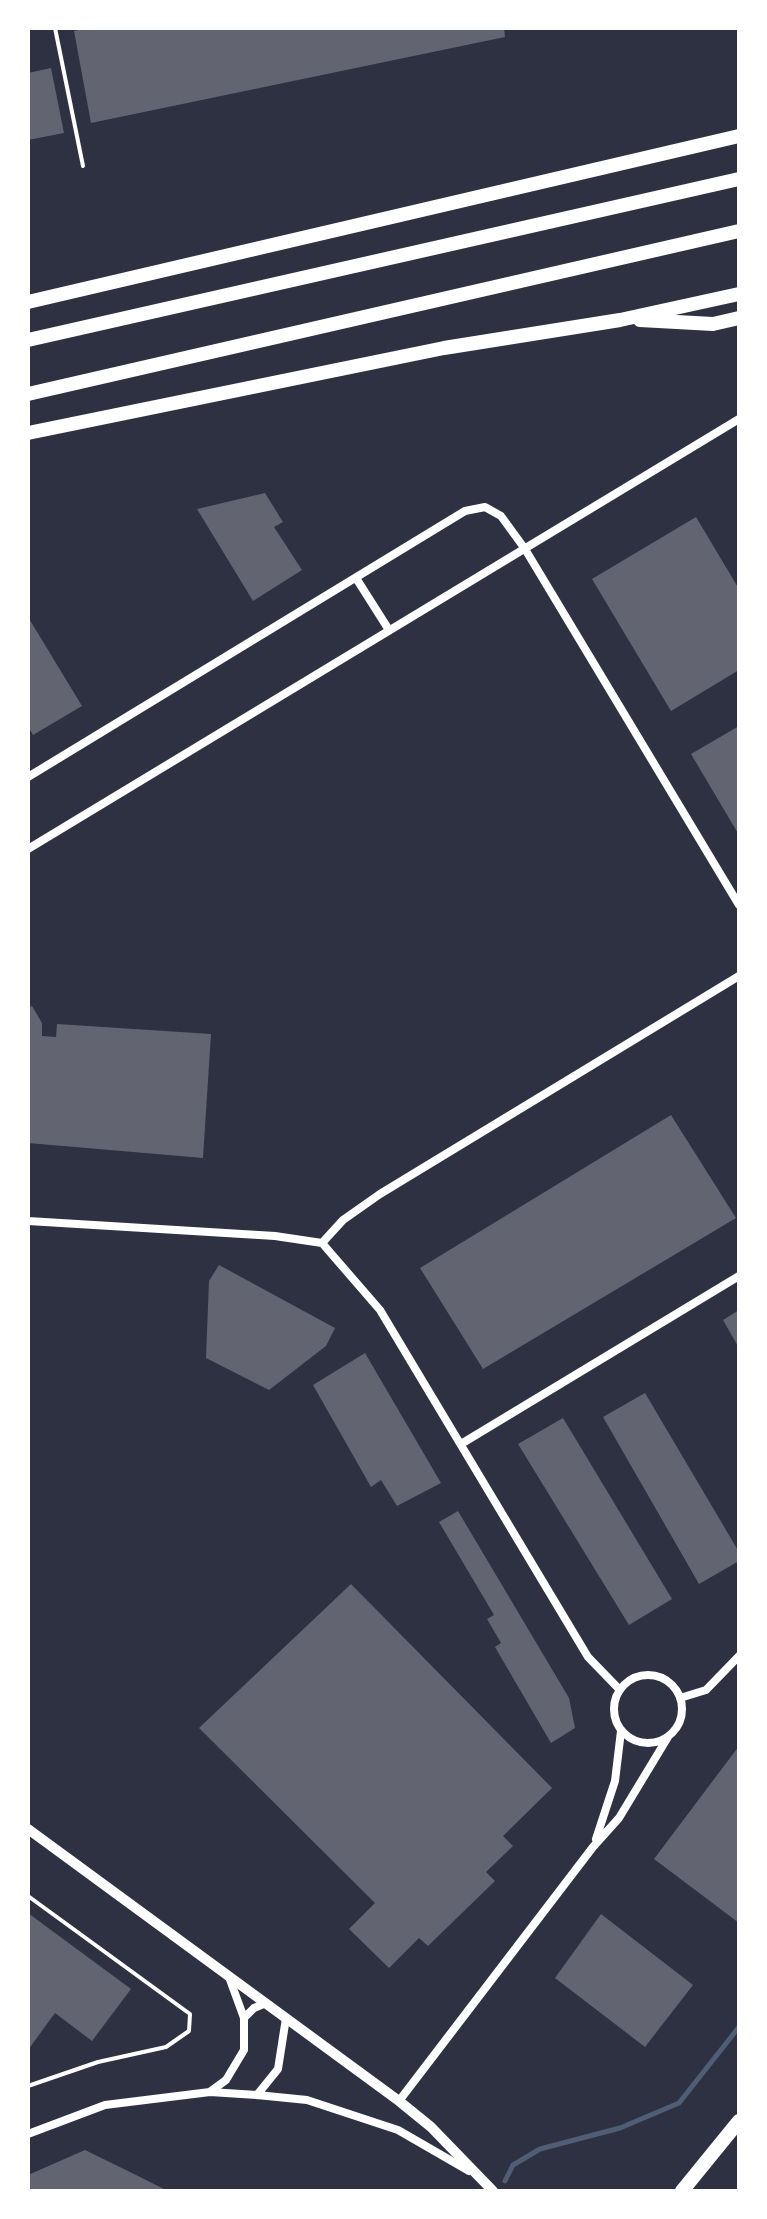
<!DOCTYPE html>
<html>
<head>
<meta charset="utf-8">
<style>
	body { margin:0 }
	#map { position:relative; width:767px; height:2219px; overflow:hidden; background:#2d3142; font-family:"Titillium Web",sans-serif }
	canvas { display:block }
	.frame { position:absolute; inset:0; border:30px solid #fff; pointer-events:none }
</style>
</head>
<body>
<div id="map">
<canvas width="767" height="2219"></canvas>
<div class="frame"></div>
</div>
<script>
const ctx = document.querySelector('canvas').getContext('2d');
ctx.lineJoin = 'round';
const shape = rows => new Path2D(rows.map(r => 'M' + r).join(''));
function stroke(path, color, width, dash) { ctx.strokeStyle = color; ctx.lineWidth = width; ctx.lineCap = dash ? 'butt' : 'round'; ctx.setLineDash(dash || []); ctx.stroke(path); }
function paint(path, color) { ctx.fillStyle = color; ctx.fill(path, 'evenodd'); }
const stream = shape([
	[505,2181,513,2165,540,2149,620,2128,679,2103,739,2027]
]);
const building = shape([
	[88,28,504,28,505,37,91,123,74,31],
	[51,68,64,133,28,140,28,73],
	[265,493,283,522,274,527,302,570,253,601,197,509],
	[696,517,739,589,739,670,671,711,592,579],
	[28,617,82,706,33,735,28,726],
	[739,726,739,835,691,754],
	[32,1006,42,1023,42,1036,56,1037,57,1024,211,1034,203,1158,28,1143,28,1008],
	[671,1115,736,1218,483,1369,420,1268],
	[219,1265,335,1328,326,1346,269,1390,206,1358,209,1281],
	[739,1310,739,1348,723,1320],
	[365,1353,441,1483,397,1506,381,1480,371,1487,313,1385],
	[645,1393,739,1552,739,1561,699,1584,603,1417],
	[563,1418,672,1599,629,1625,518,1444],
	[458,1511,569,1698,575,1728,551,1743,495,1647,501,1643,487,1619,494,1615,439,1522],
	[351,1584,552,1788,503,1836,513,1846,486,1872,495,1881,428,1946,419,1938,389,1968,349,1929,375,1903,199,1728],
	[739,1746,739,1923,654,1859],
	[28,1913,131,1989,92,2041,55,2013,28,2050],
	[601,1914,693,1985,645,2047,555,1978],
	[85,2150,130,2172,168,2191,28,2191,28,2175]
]);
const service = shape([
	[55,28,83,166],
	[28,1896,190,2014,189,2031,166,2047,98,2062,28,2086]
]);
const minor = shape([
	[356,578,389,630],
	[28,777,465,511,485,507,501,516,525,549,739,905],
	[28,849,739,419],
	[28,1221,275,1236,322,1243,343,1220,380,1194,739,976],
	[322,1243,380,1310,588,1657,620,1690],
	[461,1444,739,1276],
	'614 1709a34 34 0 1 1 68 0a34 34 0 1 1-68 0Z',
	[680,1698,706,1690,739,1656],
	[596,1839,615,1781,621,1731],
	[244,2018,254,2008,266,2003],
	[211,2091,226,2080,244,2050,244,2018,229,1977],
	[257,2095,278,2069,286,2018],
	[399,2101,593,1847,619,1818,668,1737],
	[28,2134,105,2105,210,2092,257,2095,307,2100,398,2130,469,2171]
]);
const tertiary = shape([
	[28,1829,399,2101,431,2127,493,2191]
]);
const trunk = shape([
	[28,302,739,136],
	[640,320,713,324,739,318],
	[28,433,444,348,620,320,739,294],
	[682,2191,739,2121]
]);
const motorway = shape([
	[28,340,739,179],
	[28,394,739,231]
]);
stroke(stream, '#4f5d75', 5);
paint(building, '#626471');
stroke(service, '#fff', 4);
stroke(minor, '#fff', 8);
stroke(tertiary, '#fff', 10);
stroke(trunk, '#fff', 14);
stroke(motorway, '#fff', 14);
</script>
</body>
</html>
